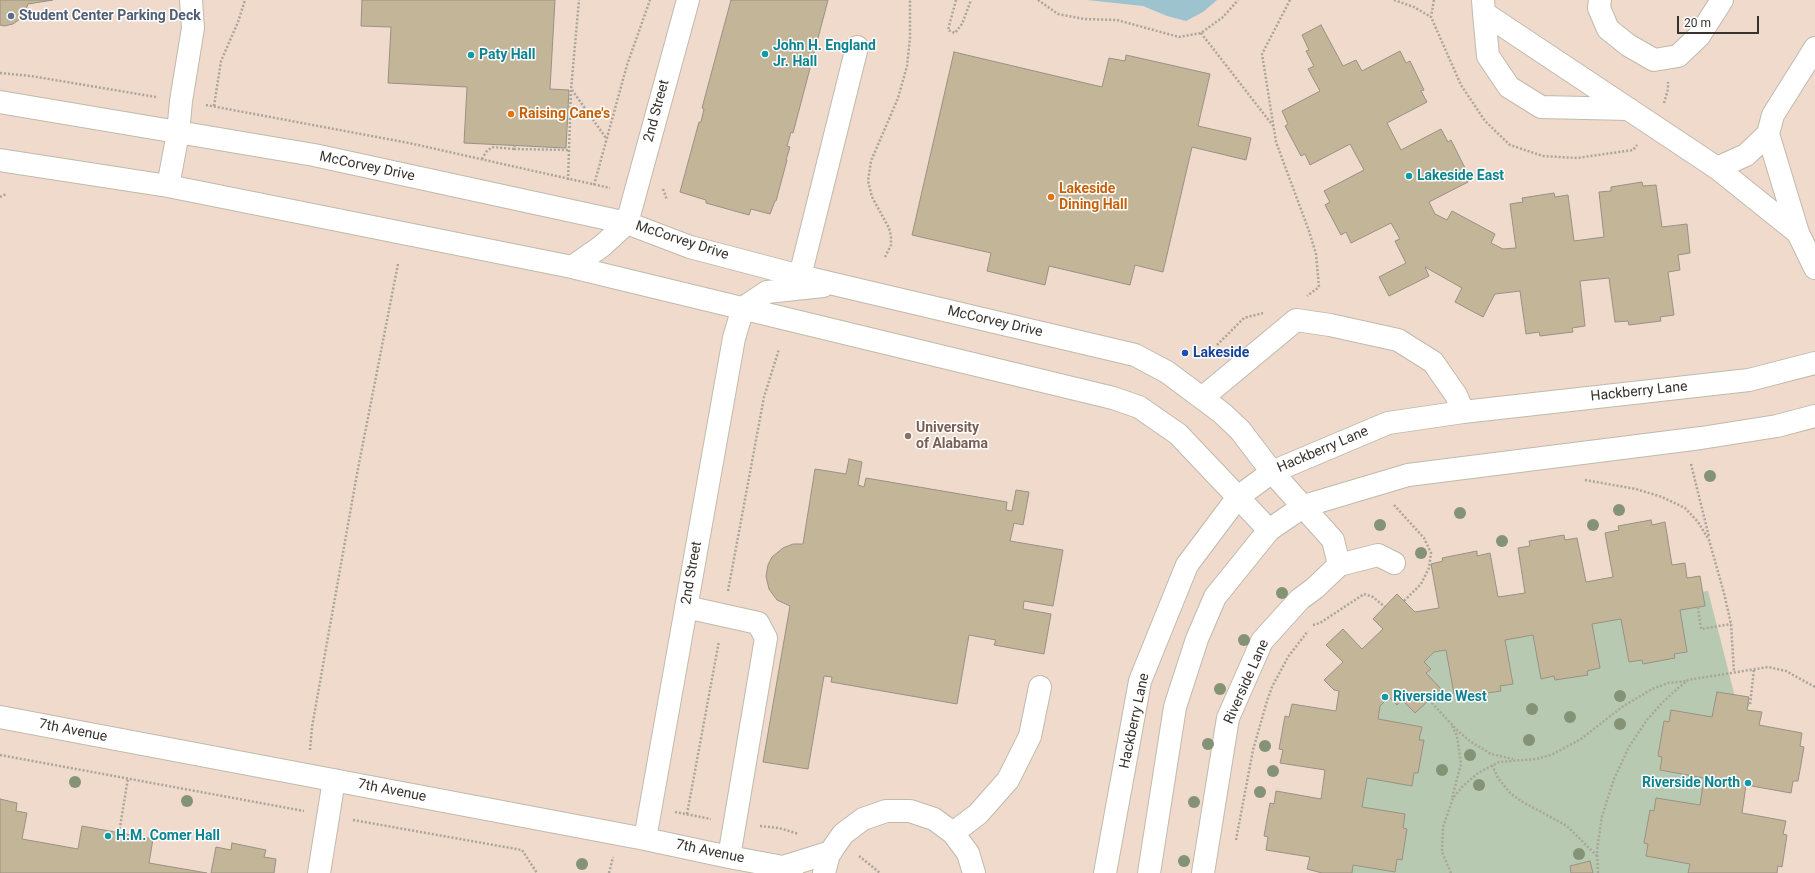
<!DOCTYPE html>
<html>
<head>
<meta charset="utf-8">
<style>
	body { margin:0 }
	#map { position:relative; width:1815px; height:873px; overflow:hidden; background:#eee8d9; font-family:Roboto,sans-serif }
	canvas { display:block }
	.scale { position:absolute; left:1677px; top:16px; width:82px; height:18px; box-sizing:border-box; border:2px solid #36332e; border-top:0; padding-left:5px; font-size:12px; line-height:14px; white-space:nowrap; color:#36332e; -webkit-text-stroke:3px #fff; paint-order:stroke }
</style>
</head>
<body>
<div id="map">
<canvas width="1815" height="873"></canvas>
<div class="scale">20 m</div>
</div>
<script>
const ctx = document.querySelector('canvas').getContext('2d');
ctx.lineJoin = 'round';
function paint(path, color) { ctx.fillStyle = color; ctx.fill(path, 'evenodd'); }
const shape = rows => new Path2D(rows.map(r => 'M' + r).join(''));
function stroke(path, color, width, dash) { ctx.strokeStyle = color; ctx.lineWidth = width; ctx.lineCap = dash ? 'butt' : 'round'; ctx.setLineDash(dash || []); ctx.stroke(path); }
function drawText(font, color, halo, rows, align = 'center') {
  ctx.font = font + ' Roboto,sans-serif'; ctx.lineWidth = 3; ctx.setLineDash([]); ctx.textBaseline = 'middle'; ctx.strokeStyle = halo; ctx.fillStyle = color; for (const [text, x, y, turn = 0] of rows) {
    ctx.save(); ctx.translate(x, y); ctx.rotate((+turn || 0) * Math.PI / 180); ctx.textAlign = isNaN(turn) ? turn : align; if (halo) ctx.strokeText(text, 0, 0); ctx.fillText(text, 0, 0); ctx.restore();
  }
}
const education = shape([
	[0,0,1815,0,1815,873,0,873]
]);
const green = shape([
	[1708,591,1734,693,1703,873,1329,873,1362,692,1428,629]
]);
const water = shape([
	[1087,0,1217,0,1203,12,1186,21,1167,16,1143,6]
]);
const building = shape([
	[0,0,53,0,28,4,25,12,20,19,13,24,4,26,0,25,0,0],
	[362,0,555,0,550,89,569,90,566,148,464,143,467,87,388,83,391,27,361,26,362,0],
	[731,0,828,0,793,133,791,132,787,146,790,147,786,160,787,160,776,201,775,201,770,214,751,209,749,215,706,203,706,200,680,192,699,122,701,122,704,109,702,108,731,0],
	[1321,25,1343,66,1356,60,1362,71,1400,51,1406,63,1410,61,1424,90,1421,91,1427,102,1387,123,1401,150,1441,129,1448,142,1451,140,1465,168,1462,170,1468,182,1429,202,1435,214,1447,220,1452,211,1495,234,1491,243,1503,249,1516,248,1510,204,1523,202,1522,198,1554,193,1555,197,1568,195,1574,241,1604,237,1599,192,1611,191,1611,187,1642,182,1643,186,1656,185,1662,227,1687,224,1690,253,1678,255,1680,270,1668,272,1674,315,1660,317,1661,321,1629,325,1628,321,1615,322,1609,278,1580,281,1585,326,1572,328,1573,332,1540,336,1539,332,1526,334,1520,291,1495,294,1483,317,1455,302,1462,288,1425,267,1429,276,1389,296,1379,277,1406,263,1395,241,1400,239,1391,223,1351,243,1346,232,1341,235,1325,205,1330,202,1324,191,1364,170,1350,144,1310,165,1305,154,1301,156,1285,126,1288,124,1282,111,1320,91,1308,69,1314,66,1306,51,1309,50,1302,35,1321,25],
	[954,52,1102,87,1109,58,1125,61,1126,55,1210,74,1198,126,1251,138,1246,160,1192,147,1163,272,1135,265,1130,285,1049,266,1045,285,987,271,991,253,912,235,954,52],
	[849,459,862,462,858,485,864,487,866,478,1007,502,1006,510,1012,511,1016,490,1029,492,1023,525,1014,523,1010,541,1063,550,1053,606,1024,601,1023,609,1051,614,1044,654,994,645,996,640,969,635,957,704,831,682,832,677,824,676,808,769,763,762,790,606,777,600,769,589,766,576,768,565,772,557,783,548,793,544,803,544,815,469,846,474,849,459],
	[1651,520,1652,525,1665,522,1672,565,1685,563,1687,578,1700,576,1705,606,1680,610,1687,652,1674,654,1675,658,1643,664,1642,660,1629,662,1621,619,1592,624,1600,668,1587,671,1588,675,1555,680,1554,676,1541,679,1533,635,1505,640,1513,684,1500,686,1501,691,1467,696,1467,692,1454,694,1446,650,1434,652,1424,662,1431,669,1426,673,1441,689,1415,713,1402,700,1397,705,1389,697,1380,706,1378,719,1422,727,1419,740,1424,740,1418,773,1414,773,1412,786,1367,778,1362,807,1405,814,1403,828,1407,829,1402,860,1397,859,1395,872,1353,865,1352,873,1322,873,1307,869,1310,857,1266,850,1268,837,1264,836,1270,803,1274,804,1276,791,1321,799,1325,770,1280,763,1283,750,1279,749,1285,716,1289,717,1292,704,1336,711,1339,691,1334,690,1324,680,1343,662,1326,645,1343,629,1362,649,1383,629,1373,619,1397,594,1415,612,1439,608,1431,564,1443,561,1442,558,1477,551,1477,556,1490,553,1498,597,1525,593,1518,548,1530,546,1529,541,1564,535,1565,540,1577,538,1586,582,1613,577,1605,533,1619,530,1618,526,1651,520],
	[1717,692,1749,697,1747,710,1762,712,1759,725,1802,733,1800,746,1804,747,1798,781,1793,781,1791,793,1746,785,1742,813,1786,821,1783,834,1787,835,1782,867,1778,866,1777,873,1688,873,1690,864,1646,856,1648,844,1644,843,1650,810,1654,811,1656,798,1700,805,1704,778,1660,770,1662,757,1658,756,1664,721,1669,722,1671,710,1712,717,1717,692],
	[0,799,17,803,16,811,27,813,22,839,78,849,82,826,153,839,149,863,207,873,0,873,0,799],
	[232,843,266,850,264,857,276,859,274,873,211,873,216,847,231,850,232,843],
	[1590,861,1593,873,1571,873,1570,866,1590,861]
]);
const path = shape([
	[956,0,948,30,955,33,962,24,971,0],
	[1038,0,1058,14,1084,19,1117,20,1179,37,1201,33,1223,17,1238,0],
	[1290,0,1262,54,1276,142,1309,231,1316,254,1319,287,1307,296],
	[1394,0,1414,7,1431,17],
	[1434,0,1431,17,1461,85,1485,121,1510,145,1543,156,1577,158,1633,150,1637,145],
	[1201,33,1274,127],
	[0,73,31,76,156,97],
	[572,90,606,138],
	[1664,103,1668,89,1668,82],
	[206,105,409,143,610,188],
	[214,106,221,61,238,22,245,0],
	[515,145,514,149,569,150],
	[482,159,486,152,492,147,514,149],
	[568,180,571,90,579,0],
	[594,185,627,65,650,0],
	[663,189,667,200],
	[0,197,6,194],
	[885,257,891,245,891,236,889,228,872,197,868,181,871,161,898,98,907,66,910,38,910,0],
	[1217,345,1244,318,1263,313],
	[1691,464,1709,537],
	[1585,480,1636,489,1662,497,1685,508,1698,522,1709,540,1724,593,1731,624,1734,672],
	[1394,505,1424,538,1431,553,1429,568,1421,584,1404,601],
	[728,591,764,397,779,349],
	[1698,607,1701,629,1731,624],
	[1313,625,1320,623,1364,594,1373,597,1385,607],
	[1429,700,1458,731,1471,742,1491,754,1513,759],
	[1747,705,1750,705,1754,669],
	[1452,726,1457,736,1461,764,1452,798],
	[310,750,312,727,357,474,398,264],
	[0,755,304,811],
	[1492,765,1498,778,1510,793,1521,801,1567,826,1597,856],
	[675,812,711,819],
	[687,814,719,641],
	[353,820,522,850,537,873],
	[760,826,779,828,799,834],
	[119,833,128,778],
	[1236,840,1253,750,1267,701,1272,687,1288,657,1308,631],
	[859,856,880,873],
	[609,873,613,857],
	[1451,873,1442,852,1443,827,1453,798,1463,786,1478,773,1499,762,1536,759,1551,755,1581,739,1622,707,1652,689,1668,683,1686,681],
	[1598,873,1597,850,1602,816,1614,779,1629,747,1646,721,1662,703,1678,688,1688,680,1768,667,1786,671,1815,687]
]);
const minor = shape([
	[1483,0,1484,13,1717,168,1746,155,1768,134],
	[1600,0,1599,8,1608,29,1628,45,1654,60,1678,56,1699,36,1722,0],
	[1484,13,1488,56,1509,87,1541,107,1629,109],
	[1815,48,1773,115,1768,134,1798,233,1815,268],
	[0,102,314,155,627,223,690,247,800,276,1135,355,1167,372,1222,413,1240,430,1272,472,1333,540,1339,565,1315,588,1300,599,1262,641,1228,718,1203,873],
	[0,160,168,186,572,267,1113,398,1139,407,1178,434,1269,530],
	[1717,168,1798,233],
	[168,186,178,133,181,101,193,28,191,0],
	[627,223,688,0],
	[572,267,602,246,627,223],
	[800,276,857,47],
	[743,308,767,292,823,286],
	[1202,398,1296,320,1330,325,1398,340,1433,362,1456,395,1463,412],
	[1339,565,1378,555,1394,563],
	[686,607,758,623,766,638,729,857],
	[0,717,645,839,729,857,783,867,792,873],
	[953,833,978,814,1008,780,1030,736,1040,687],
	[645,839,734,338,743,308],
	[783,867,831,852],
	[319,873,334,780],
	[824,873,829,854,843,834,863,819,886,811,910,811,934,819,953,833,968,853,974,873],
	[1105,873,1140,681,1187,565,1238,497,1272,472,1388,423,1463,412,1749,380,1815,363],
	[1149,873,1175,707,1197,639,1215,597,1269,530,1304,506,1408,475,1701,438,1777,426,1815,416]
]);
const trees = [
	[1710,476],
	[1619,510],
	[1460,513],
	[1380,525],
	[1593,525],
	[1502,541],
	[1421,553],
	[1282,593],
	[1244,640],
	[1220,689],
	[1620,696],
	[1532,709],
	[1570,717],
	[1620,724],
	[1529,740],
	[1208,744],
	[1265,746],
	[1470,755],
	[1442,770],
	[1273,771],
	[75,782],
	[1479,785],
	[1260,792],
	[187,801],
	[1194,802],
	[1579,854],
	[1184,861],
	[582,864]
];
const markers = [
	[11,16,4,"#5c6f8a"],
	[765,54,4,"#0f9aa8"],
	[471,55,4,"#0f9aa8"],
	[511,114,4,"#e8710a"],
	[1409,176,4,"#0f9aa8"],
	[1051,197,4,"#e8710a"],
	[1185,353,4,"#1a4fb4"],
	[908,436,4,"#8d6e63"],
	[1385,697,4,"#0f9aa8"],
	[1748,783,4,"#0f9aa8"],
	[108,836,4,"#0f9aa8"]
];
const serviceNames = [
	["Student Center Parking Deck",19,16]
];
const cultureNames = [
	["John H. England",773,46],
	["Jr. Hall",773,62],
	["Paty Hall",479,55],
	["Lakeside East",1417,176],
	["Riverside West",1393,697],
	["Riverside North",1740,783,"right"],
	["H.M. Comer Hall",116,836]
];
const streetNames = [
	["2nd Street",657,111,-75],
	["McCorvey Drive",367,167,12],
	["McCorvey Drive",682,241,18],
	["McCorvey Drive",995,322,13],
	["Hackberry Lane",1639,392,-6],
	["Hackberry Lane",1323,450,-23],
	["2nd Street",692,573,-80],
	["Riverside Lane",1247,682,-66],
	["Hackberry Lane",1135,721,-78],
	["7th Avenue",73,731,11],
	["7th Avenue",392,791,11],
	["7th Avenue",710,852,12]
];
const foodNames = [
	["Raising Cane's",519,114],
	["Lakeside",1059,189],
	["Dining Hall",1059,205]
];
const transitNames = [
	["Lakeside",1193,353]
];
const educationNames = [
	["University",916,428],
	["of Alabama",916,444]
];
paint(education, '#efdacc');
paint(green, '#b7c9b1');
paint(water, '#9dc3cf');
paint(building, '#c3b597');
stroke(building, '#989285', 1);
stroke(minor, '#c0baac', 24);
stroke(path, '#aaa59a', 2.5, [2, 2]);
stroke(minor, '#fff', 22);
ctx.fillStyle = '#849275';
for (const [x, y] of trees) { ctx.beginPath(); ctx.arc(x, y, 6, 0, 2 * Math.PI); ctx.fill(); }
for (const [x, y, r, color] of markers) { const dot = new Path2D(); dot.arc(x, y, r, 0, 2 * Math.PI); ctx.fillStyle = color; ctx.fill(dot); stroke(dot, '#fff', 1.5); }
drawText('bold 14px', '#4e5e75', '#fff', serviceNames, 'left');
drawText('bold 14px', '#0d838f', '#fff', cultureNames, 'left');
drawText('14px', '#36332e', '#fff', streetNames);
drawText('bold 14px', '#c56008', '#fff', foodNames, 'left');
drawText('bold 14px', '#164399', '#fff', transitNames, 'left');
drawText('bold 14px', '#785e54', '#fff', educationNames, 'left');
</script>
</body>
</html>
